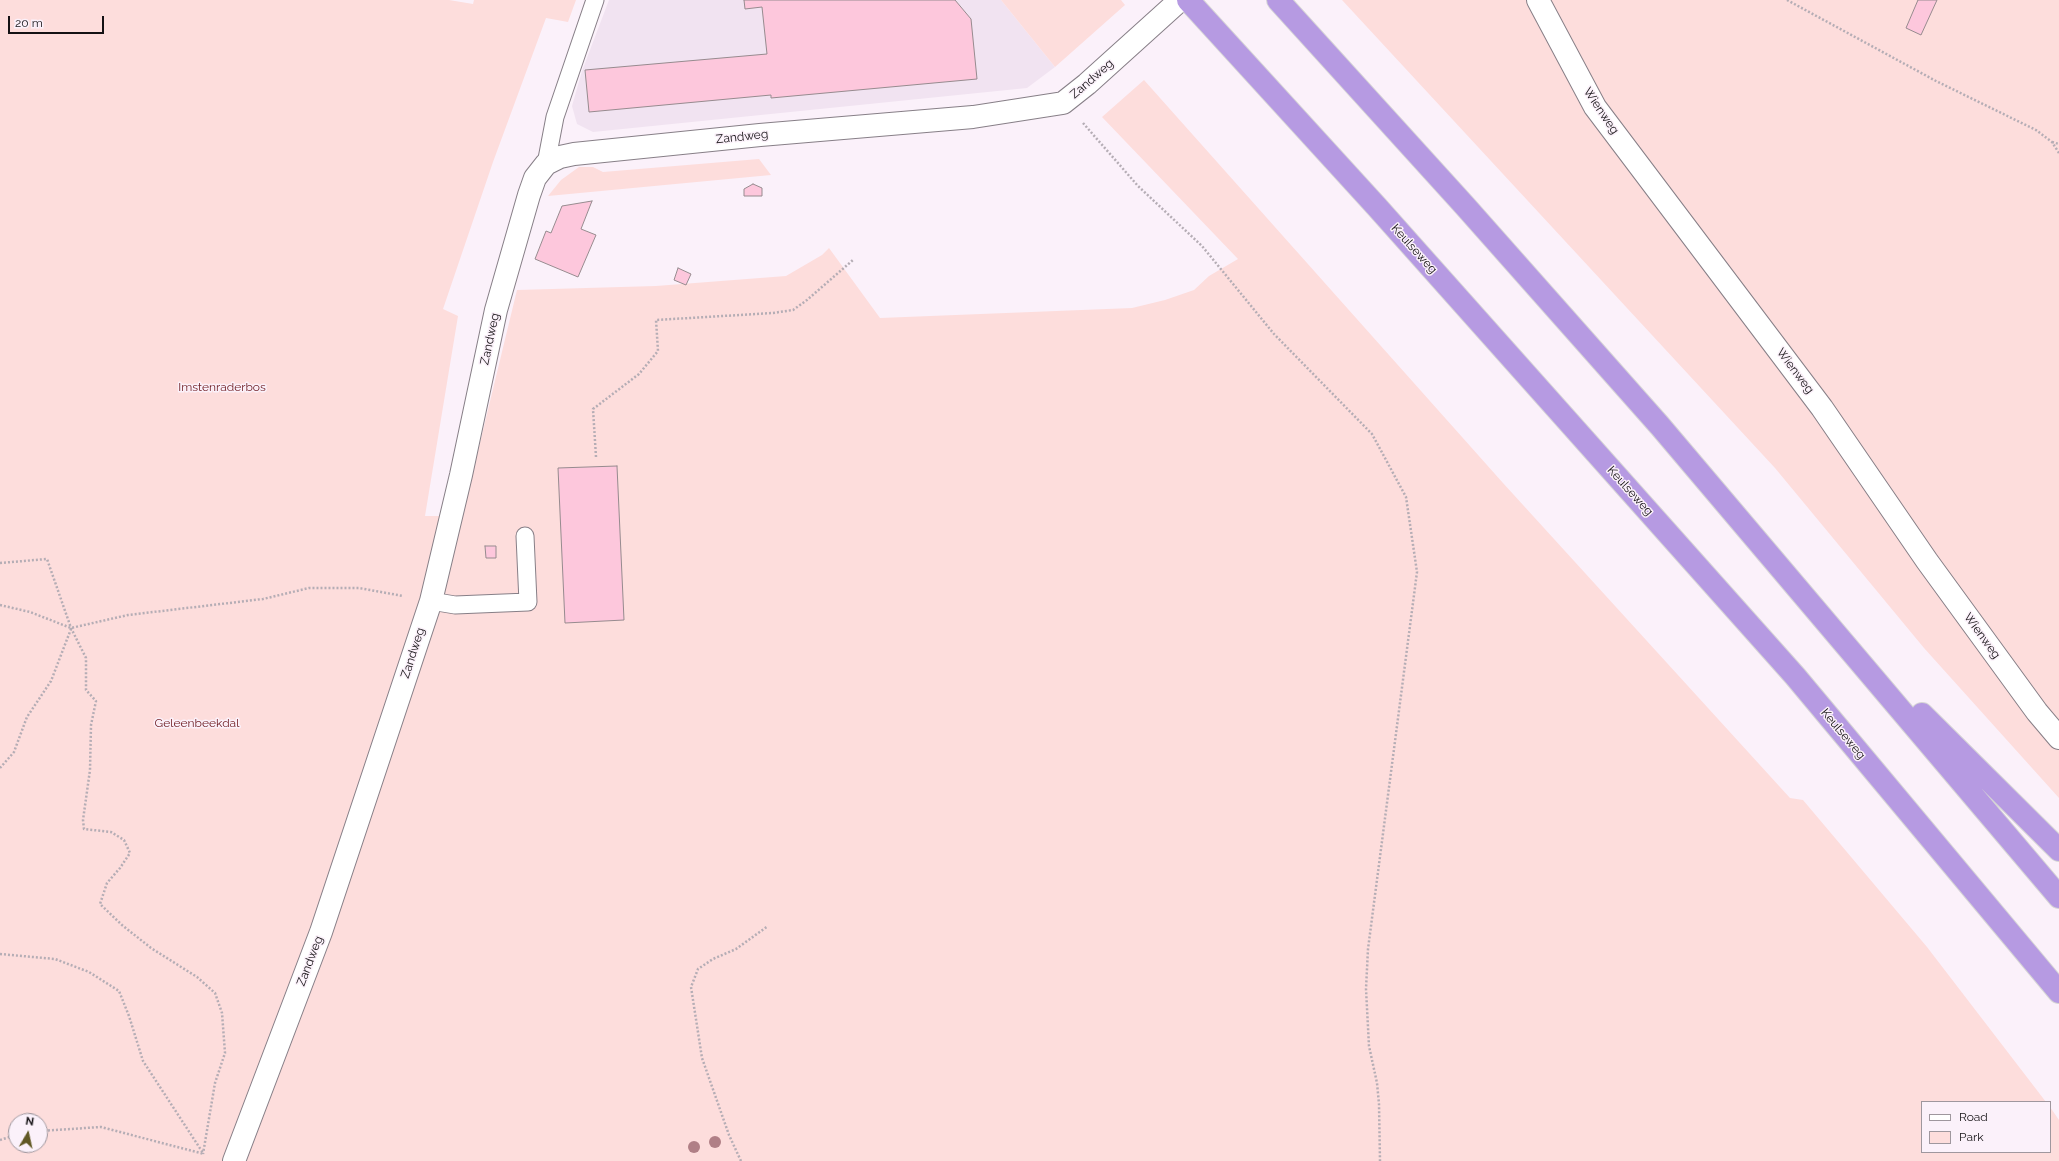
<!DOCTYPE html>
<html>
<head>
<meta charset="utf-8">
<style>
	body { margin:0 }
	#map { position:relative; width:2059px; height:1161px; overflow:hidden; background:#fbf1fa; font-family:Raleway,sans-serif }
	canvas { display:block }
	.legend { position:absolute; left:1921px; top:1101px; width:130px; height:52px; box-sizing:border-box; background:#fbf1fa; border:1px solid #9f979e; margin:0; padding:5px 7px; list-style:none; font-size:12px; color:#141114 }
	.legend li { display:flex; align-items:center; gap:8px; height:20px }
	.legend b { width:20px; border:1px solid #9f979e }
	.north { position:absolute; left:8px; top:1113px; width:40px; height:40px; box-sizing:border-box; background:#fbf1fa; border:1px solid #9f979e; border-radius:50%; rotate:9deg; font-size:11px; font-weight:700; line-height:16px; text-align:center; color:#141114 }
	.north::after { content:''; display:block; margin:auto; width:14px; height:18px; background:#615824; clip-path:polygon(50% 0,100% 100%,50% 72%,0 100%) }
	.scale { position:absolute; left:8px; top:16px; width:96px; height:18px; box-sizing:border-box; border:2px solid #141114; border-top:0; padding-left:5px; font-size:12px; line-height:14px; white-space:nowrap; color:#141114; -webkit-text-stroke:3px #fbf1fa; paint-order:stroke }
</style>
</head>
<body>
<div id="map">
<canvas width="2059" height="1161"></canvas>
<ul class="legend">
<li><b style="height:5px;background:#fff"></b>Road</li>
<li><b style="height:11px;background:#fddddc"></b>Park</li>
</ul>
<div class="north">N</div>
<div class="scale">20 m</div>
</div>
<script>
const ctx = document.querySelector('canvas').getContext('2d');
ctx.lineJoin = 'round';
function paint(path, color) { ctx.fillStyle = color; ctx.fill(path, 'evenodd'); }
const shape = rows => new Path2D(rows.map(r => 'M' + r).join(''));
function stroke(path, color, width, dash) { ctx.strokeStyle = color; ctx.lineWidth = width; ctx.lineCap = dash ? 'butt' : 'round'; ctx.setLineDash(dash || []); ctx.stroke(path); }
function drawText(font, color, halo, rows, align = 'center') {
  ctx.font = font + ' Raleway,sans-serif'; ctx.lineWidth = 3; ctx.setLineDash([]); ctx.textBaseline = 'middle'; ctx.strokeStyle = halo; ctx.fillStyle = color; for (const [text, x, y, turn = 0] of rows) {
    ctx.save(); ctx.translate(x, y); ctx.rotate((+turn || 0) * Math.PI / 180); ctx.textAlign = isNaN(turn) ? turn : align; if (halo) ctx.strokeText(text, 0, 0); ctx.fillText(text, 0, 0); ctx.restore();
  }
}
const built = shape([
	[609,0,1001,0,1055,67,1027,88,593,132,577,124,572,106,582,71]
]);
const green = shape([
	[0,0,449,0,473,4,474,0,576,0,568,22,546,18,493,162,443,309,458,316,425,516,439,516,461,521,517,290,656,286,786,276,822,255,829,248,880,318,1132,308,1165,300,1194,290,1209,276,1238,259,1102,117,1144,80,1503,483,1790,798,1803,800,1927,947,2046,1102,1922,1102,1922,1152,2050,1152,2050,1107,2059,1120,2059,1161,0,1161],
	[16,1121,40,1121,40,1145,16,1145],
	[1001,0,1121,0,1125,5,1055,67],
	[1342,0,2059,0,2059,798,1924,648,1775,468],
	[759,159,771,175,548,196,561,180,579,167,593,167,603,172]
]);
const building = shape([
	[744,0,955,0,971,19,977,79,771,98,771,95,589,112,585,70,767,54,762,7,745,9,744,0],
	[1918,0,1937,0,1921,35,1906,28,1918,0],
	[753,184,762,188,762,196,744,196,744,189,753,184],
	[592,201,581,229,596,235,578,277,535,259,546,231,551,233,562,206,592,201],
	[678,268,691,274,686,285,674,280,678,268],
	[617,466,624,620,565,623,558,468,617,466],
	[485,546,496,546,496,558,486,558,485,546]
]);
const path = shape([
	[1787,0,1936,81,2036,130,2052,142,2059,153],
	[1083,123,1138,186,1202,246,1274,334,1372,434,1406,497,1417,572,1368,949,1366,989,1369,1046,1377,1083,1379,1104,1380,1161],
	[2052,142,2059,144],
	[596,457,593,409,639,374,658,351,656,320,773,313,793,310,807,300,853,260],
	[0,563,47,559,71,628,86,658,86,690,96,701,91,725,90,770,83,820,84,829,111,832,124,840,130,853,120,868,107,883,100,904,122,925,151,948,197,977,215,993,222,1013,225,1053,215,1083,203,1154],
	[0,605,30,612,71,628,128,615,263,599,309,588,359,588,403,596],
	[0,768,14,752,27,717,51,681,71,629],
	[0,954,55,959,89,972,119,991,129,1016,143,1061,203,1153],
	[40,1131,101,1127,204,1154],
	[0,1140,16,1135],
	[741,1161,729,1135,702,1058,691,987,698,969,713,959,736,949,768,926]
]);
const service = shape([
	[546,164,555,117,595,0],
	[431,601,455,605,528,602,525,536]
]);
const minor = shape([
	[1538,0,1595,107,1822,408,1927,561,2037,712,2059,738],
	[234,1161,321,932,431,601,461,475,496,310,529,195,535,178,546,164,560,157,574,154,760,135,973,117,1063,103,1087,84,1180,0]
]);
const trunk = shape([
	[1188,0,1377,207,1795,676,2059,992],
	[1278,0,1465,206,1660,426,2059,897],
	[1922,714,2059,850]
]);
const trees = [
	[715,1142],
	[694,1147]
];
const streetNames = [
	["Zandweg",1092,79,-41],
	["Wienweg",1601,111,56],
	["Zandweg",742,137,-6],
	["Keulseweg",1414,249,48],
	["Zandweg",490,339,-78],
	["Wienweg",1795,371,53],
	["Keulseweg",1630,491,48],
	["Wienweg",1982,636,54],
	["Zandweg",413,653,-72],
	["Keulseweg",1843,734,50],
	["Zandweg",310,961,-69]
];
const parkNames = [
	["Imstenraderbos",222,387],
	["Geleenbeekdal",197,723]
];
paint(built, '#f1e3f1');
paint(green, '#fddddc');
paint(building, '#fdc7dc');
stroke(building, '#978b8f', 1);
stroke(service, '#877f87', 19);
stroke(minor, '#877f87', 24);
stroke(trunk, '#d5d4d5', 24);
stroke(path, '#b5adb5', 2.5, [2, 2]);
stroke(service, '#fff', 17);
stroke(minor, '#fff', 22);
stroke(trunk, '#b69ae2', 22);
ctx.fillStyle = '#b07f86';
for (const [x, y] of trees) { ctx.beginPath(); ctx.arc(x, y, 6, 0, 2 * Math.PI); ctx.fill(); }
drawText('12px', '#141114', '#fbf1fa', streetNames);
drawText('12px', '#722127', '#fbf1fa', parkNames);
</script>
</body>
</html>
